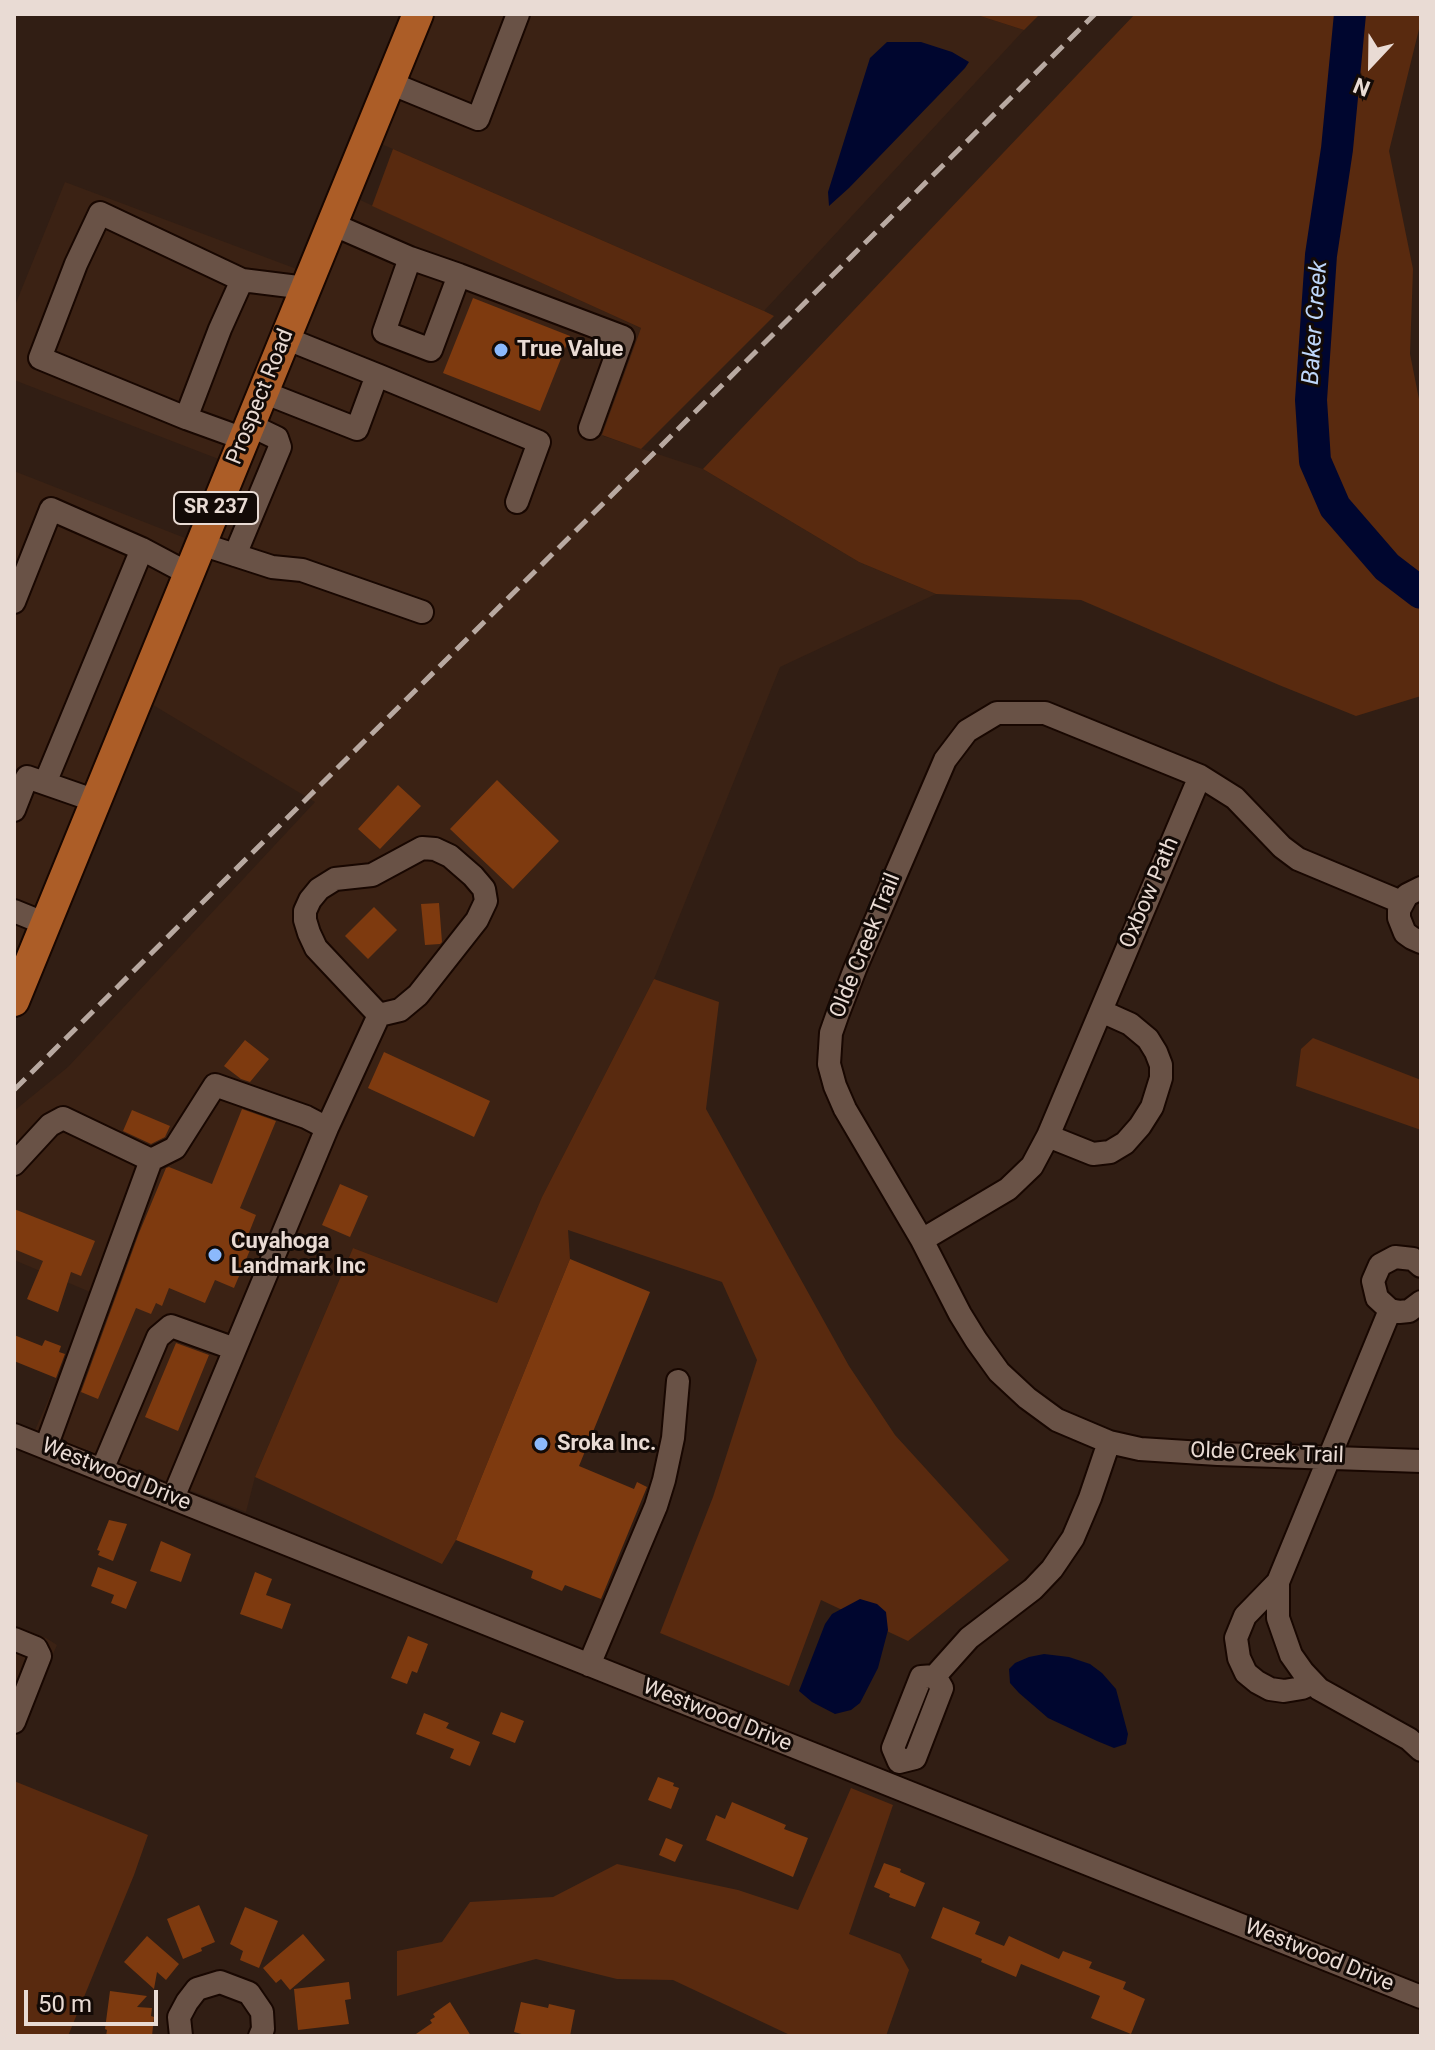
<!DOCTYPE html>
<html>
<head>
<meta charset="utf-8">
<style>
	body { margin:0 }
	#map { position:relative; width:1435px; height:2050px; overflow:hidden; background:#311e14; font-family:Roboto,sans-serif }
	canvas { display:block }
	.frame { position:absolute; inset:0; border:16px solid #e9dbd4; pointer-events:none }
	.north { position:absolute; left:1331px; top:24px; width:80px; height:80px; -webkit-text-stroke:6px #130a06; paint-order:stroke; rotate:202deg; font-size:22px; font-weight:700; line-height:32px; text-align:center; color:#e9dbd4 }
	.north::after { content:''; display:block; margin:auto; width:28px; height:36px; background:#e9dbd4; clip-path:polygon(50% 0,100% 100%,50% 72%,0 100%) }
	.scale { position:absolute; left:24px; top:1990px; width:134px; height:36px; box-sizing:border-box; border:4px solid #e9dbd4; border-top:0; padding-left:10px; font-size:24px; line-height:28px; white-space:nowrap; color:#e9dbd4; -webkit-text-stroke:6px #130a06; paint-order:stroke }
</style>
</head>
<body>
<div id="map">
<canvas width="1435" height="2050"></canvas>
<div class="frame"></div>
<div class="north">N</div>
<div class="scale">50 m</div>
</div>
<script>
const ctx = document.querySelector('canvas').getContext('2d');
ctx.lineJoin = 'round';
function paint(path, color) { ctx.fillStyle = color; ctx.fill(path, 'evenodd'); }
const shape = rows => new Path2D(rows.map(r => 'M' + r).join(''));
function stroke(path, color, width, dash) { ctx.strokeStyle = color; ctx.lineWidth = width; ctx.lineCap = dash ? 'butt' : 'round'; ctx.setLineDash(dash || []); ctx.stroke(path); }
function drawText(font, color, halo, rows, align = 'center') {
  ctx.font = font + ' Roboto,sans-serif'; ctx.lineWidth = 6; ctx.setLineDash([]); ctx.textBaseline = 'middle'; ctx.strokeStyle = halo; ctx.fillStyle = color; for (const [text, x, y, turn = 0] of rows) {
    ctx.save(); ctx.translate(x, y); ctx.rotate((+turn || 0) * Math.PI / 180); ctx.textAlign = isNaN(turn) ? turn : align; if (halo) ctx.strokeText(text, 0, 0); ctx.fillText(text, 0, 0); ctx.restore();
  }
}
const built = shape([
	[433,14,974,14,1024,30,764,311,379,143],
	[65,182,302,271,221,460,14,380,14,308],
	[358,199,641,328,603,436,703,469,859,562,936,594,780,667,654,979,542,1197,497,1303,353,1248,255,1477,246,1512,35,1430,95,1294,14,1260,14,1111,68,1067,315,802,148,702],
	[14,471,185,538,35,930,14,978],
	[14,1625,46,1638,57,1645,14,1743]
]);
const green = shape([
	[974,14,1040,14,1024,30],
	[1135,14,1421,14,1421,21,1389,151,1413,269,1410,354,1421,409,1421,696,1356,716,1279,685,1081,600,936,594,859,562,703,469],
	[393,149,764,311,774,316,641,449,602,435,641,328,372,206],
	[654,979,719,1002,706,1109,849,1366,895,1435,1009,1560,908,1641,821,1600,789,1686,660,1633,713,1497,757,1360,722,1282,568,1230,570,1259,456,1540,442,1564,255,1477,353,1248,497,1303,542,1197],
	[1313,1038,1421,1080,1421,1130,1296,1086,1301,1049],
	[14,1781,148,1835,134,1875,68,2036,14,2036],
	[851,1788,893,1805,849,1934,900,1954,909,1970,886,2036,792,2036,673,1980,617,1979,536,1959,397,1996,397,1951,442,1942,470,1902,553,1897,617,1864,738,1890,798,1910]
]);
const water = shape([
	[887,42,921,42,952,52,969,62,965,68,849,188,829,206,828,192,870,58],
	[860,1599,877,1604,886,1612,888,1630,878,1668,860,1703,851,1710,835,1714,812,1702,799,1691,825,1624,832,1614],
	[1044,1654,1069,1657,1090,1664,1102,1673,1116,1689,1128,1734,1126,1744,1114,1748,1097,1741,1048,1718,1019,1693,1010,1683,1009,1669,1015,1663,1029,1657]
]);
const river = shape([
	[1350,14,1337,149,1321,255,1311,400,1315,461,1335,507,1387,567,1421,593]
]);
const building = shape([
	[473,298,570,336,540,411,443,373],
	[497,780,559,841,513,889,450,829],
	[398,785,421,806,380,849,358,829],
	[439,903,442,942,440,944,425,945,421,904],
	[374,907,397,930,368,959,345,936],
	[245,1040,269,1059,250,1082,241,1079,224,1066],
	[384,1052,490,1101,474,1137,368,1088],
	[242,1109,276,1121,240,1208,256,1215,243,1248,250,1250,234,1288,215,1280,205,1303,169,1288,162,1306,156,1303,151,1314,136,1308,98,1399,81,1392,139,1233,166,1168,169,1167,212,1184],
	[132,1110,170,1126,165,1137,151,1144,123,1131],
	[340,1184,368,1196,350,1237,322,1225],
	[14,1209,95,1241,81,1276,71,1272,58,1312,27,1299,43,1261,14,1249],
	[570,1259,650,1292,579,1466,634,1489,637,1482,647,1487,601,1599,565,1585,562,1591,531,1578,533,1571,456,1540],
	[14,1335,42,1346,45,1340,61,1346,59,1352,65,1354,56,1378,14,1361],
	[176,1343,209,1355,178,1431,145,1417],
	[109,1520,127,1524,113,1561,98,1555,100,1551,97,1550],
	[161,1541,191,1554,181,1582,150,1571],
	[98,1567,137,1582,126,1609,111,1603,114,1595,91,1586],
	[255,1572,272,1579,266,1595,291,1604,282,1629,240,1614],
	[408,1636,428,1644,417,1673,412,1671,407,1684,391,1678],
	[501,1712,524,1721,515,1743,492,1734],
	[424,1713,449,1723,446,1728,480,1742,470,1766,450,1758,454,1749,416,1734],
	[658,1777,674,1783,673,1786,679,1788,671,1809,648,1800],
	[732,1802,786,1825,784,1829,808,1838,793,1877,706,1840,716,1815,725,1819],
	[666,1838,683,1845,675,1862,659,1855],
	[884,1863,901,1869,900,1872,925,1883,915,1907,889,1897,890,1894,874,1887],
	[199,1905,215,1942,201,1948,202,1951,183,1959,167,1919],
	[245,1907,278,1921,259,1968,240,1960,243,1951,230,1944],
	[943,1907,980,1922,975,1934,1004,1946,1009,1936,1059,1959,1063,1951,1092,1962,1089,1968,1126,1982,1123,1989,1145,1999,1131,2034,1091,2018,1100,1996,1021,1964,1016,1977,981,1962,982,1959,931,1938],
	[303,1934,325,1960,290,1990,281,1979,276,1983,263,1968],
	[147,1936,179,1964,166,1980,157,1972,154,1989,124,1962],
	[349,1982,351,1999,345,2000,349,2024,298,2030,294,1989],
	[110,1991,147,1996,137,2007,152,2008,151,2016,154,2017,152,2036,106,2036,107,2030,105,2029],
	[450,2002,471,2036,413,2036,432,2023,430,2020,435,2017,433,2014],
	[521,2002,548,2008,549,2004,575,2010,570,2036,529,2036,514,2032]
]);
const minor = shape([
	[390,83,478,119,518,14],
	[332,224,410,258,459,275,431,350,384,332,410,258],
	[459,275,623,337,590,428],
	[377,375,539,442,517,502],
	[263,392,357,429,377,375,285,338],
	[186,418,40,358,76,264,100,213,242,280],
	[244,439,186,418,220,329,242,280,306,288],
	[201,544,272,567,302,570,422,612],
	[235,555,280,447,277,438,250,425],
	[14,602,51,509,142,549],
	[45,783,142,549,189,574],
	[14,810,27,777,96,801],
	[1421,888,1407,895,1399,910,1399,918,1405,933,1412,938,1421,942],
	[1401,902,1298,859,1282,847,1235,798,1200,776,1045,713,997,713,967,731,945,760,855,969,838,1013,831,1033,829,1064,835,1086,845,1109,922,1240,960,1314,976,1340,999,1372,1027,1398,1057,1420,1109,1442,1140,1449,1218,1454,1421,1461],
	[14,911,46,924],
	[327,1128,379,1015,400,1010,418,995,477,920,486,901,484,889,473,876,450,856,435,849,422,848,372,875,335,879,319,889,310,900,305,911,305,920,309,933,316,948,379,1015],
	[1048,1136,1093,1154,1110,1152,1125,1143,1140,1126,1152,1107,1161,1078,1161,1065,1156,1052,1148,1039,1130,1024,1101,1011],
	[151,1160,175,1148,215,1085,306,1117,327,1128,173,1498],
	[14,1164,50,1125,63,1118,151,1160,46,1447],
	[922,1240,1008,1189,1032,1166,1048,1136,1200,776],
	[1421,1266,1413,1259,1395,1257,1380,1265,1373,1281,1377,1298,1390,1310,1399,1312,1409,1311,1421,1302],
	[1390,1310,1278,1582,1278,1618,1291,1655,1303,1672,1319,1689,1409,1739,1421,1750],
	[14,1435,1421,1997],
	[102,1470,158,1337,171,1326,235,1349],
	[1278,1582,1245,1616,1236,1638,1239,1658,1246,1673,1257,1682,1270,1689,1284,1691,1302,1688,1313,1683],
	[14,1639,36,1648,40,1656,14,1722],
	[589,1665,656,1506,664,1480,673,1438,678,1381],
	[935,1676,942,1688,915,1758,899,1762,893,1748,921,1677,935,1676,969,1638,1033,1589,1052,1569,1073,1538,1090,1498,1109,1442],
	[181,2036,179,2017,187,2002,197,1989,220,1982,249,1993,262,2012,263,2029,260,2036]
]);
const major = shape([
	[14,1001,418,14]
]);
const rail = shape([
	[14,1090,1095,14]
]);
const markers = [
	[501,350,8,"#8bb9fc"],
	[215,1255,8,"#8bb9fc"],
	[541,1444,8,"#8bb9fc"]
];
const shields = [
	[216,508,84]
];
const shieldNames = [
	["SR 237",216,508]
];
const poiNames = [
	["True Value",517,350],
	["Cuyahoga",231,1242],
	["Landmark Inc",231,1267],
	["Sroka Inc.",557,1444]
];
const streetNames = [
	["Prospect Road",261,397,-68],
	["Oxbow Path",1150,893,-67],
	["Olde Creek Trail",866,946,-68],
	["Olde Creek Trail",1267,1454,2],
	["Westwood Drive",116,1475,22],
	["Westwood Drive",717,1716,22],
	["Westwood Drive",1319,1956,22]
];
const waterNames = [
	["Baker Creek",1316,323,-86]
];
paint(built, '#3b2214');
paint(green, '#592a0f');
paint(water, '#00062f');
stroke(river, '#00062f', 32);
paint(building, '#7e3a0f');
stroke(minor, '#180701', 26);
stroke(major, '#180701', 34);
stroke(minor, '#695246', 22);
stroke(major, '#ac5d27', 30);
stroke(rail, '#b8a9a1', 5, [16, 8]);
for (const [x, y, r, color] of markers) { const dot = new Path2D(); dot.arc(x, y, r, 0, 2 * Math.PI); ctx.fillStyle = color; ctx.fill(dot); stroke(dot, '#130a06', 3); }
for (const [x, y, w] of shields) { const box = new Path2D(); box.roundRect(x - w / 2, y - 16, w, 32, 6); ctx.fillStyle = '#130a06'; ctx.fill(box); stroke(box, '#e9dbd4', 2); }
drawText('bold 20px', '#e9dbd4', null, shieldNames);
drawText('bold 22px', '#e9dbd4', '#130a06', poiNames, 'left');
drawText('22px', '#e9dbd4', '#130a06', streetNames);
drawText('italic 24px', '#bed6f9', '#130a06', waterNames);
</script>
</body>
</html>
